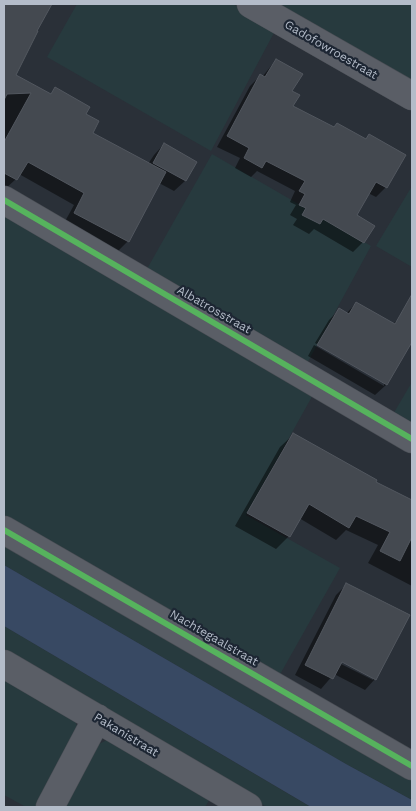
<!DOCTYPE html>
<html>
<head>
<meta charset="utf-8">
<style>
	body { margin:0 }
	#map { position:relative; width:416px; height:811px; overflow:hidden; background:#2a3038; font-family:"Work Sans",sans-serif }
	canvas { display:block }
	.frame { position:absolute; inset:0; border:5px solid #b4bcc9; pointer-events:none }
</style>
</head>
<body>
<div id="map">
<canvas width="416" height="811"></canvas>
<div class="frame"></div>
</div>
<script>
const ctx = document.querySelector('canvas').getContext('2d');
ctx.lineJoin = 'round';
function paint(path, color) { ctx.fillStyle = color; ctx.fill(path, 'evenodd'); }
const shape = rows => new Path2D(rows.map(r => 'M' + r).join(''));
function stroke(path, color, width, dash) { ctx.strokeStyle = color; ctx.lineWidth = width; ctx.lineCap = dash ? 'butt' : 'round'; ctx.setLineDash(dash || []); ctx.stroke(path); }
function drawText(font, color, halo, rows, align = 'center') {
  ctx.font = font + ' "Work Sans",sans-serif'; ctx.lineWidth = 4.5; ctx.setLineDash([]); ctx.textBaseline = 'middle'; ctx.strokeStyle = halo; ctx.fillStyle = color; for (const [text, x, y, turn = 0] of rows) {
    ctx.save(); ctx.translate(x, y); ctx.rotate((+turn || 0) * Math.PI / 180); ctx.textAlign = isNaN(turn) ? turn : align; if (halo) ctx.strokeText(text, 0, 0); ctx.fillText(text, 0, 0); ctx.restore();
  }
}
const green = shape([
	[77,4,233,4,276,29,211,151,47,57],
	[272,4,412,4,412,82],
	[212,154,371,246,304,369,143,276],
	[412,186,412,267,376,246],
	[4,213,314,393,246,515,340,568,278,678,4,520],
	[412,382,412,428,392,416],
	[4,539,412,775,412,800,346,764,4,565],
	[4,626,297,799,311,807,267,807,247,796,4,649],
	[4,670,74,715,77,727,38,807,26,807,4,795],
	[105,741,117,741,214,792,205,807,56,807,93,747]
]);
const water = shape([
	[4,565,346,764,412,800,412,807,311,807,4,626]
]);
const shadow = shape([
	[4,4,50,4,35,31,15,75,50,95,55,89,84,114,91,134,148,164,154,155,164,144,196,162,185,181,174,191,159,183,128,241,116,253,63,225,74,205,19,174,16,179,4,190],
	[276,60,291,92,292,107,333,128,365,140,369,136,386,187,376,197,368,193,355,215,363,242,353,252,314,229,309,234,293,225,297,219,290,215,296,205,290,202,295,191,257,171,251,177,235,168,240,158,217,147,250,86,260,76,262,77],
	[356,303,393,324,400,318,409,323,412,318,412,339,386,385,375,395,308,356,314,345,384,386,384,383,315,343,329,320,339,310,346,314],
	[293,435,374,482,412,501,412,586,368,563,378,545,346,530,336,540,299,518,289,536,276,549,235,526,280,447],
	[347,584,375,679,365,690,334,674,321,689,295,675,336,595],
	[337,659,373,677,373,680,335,661]
]);
const building = shape([
	[4,4,52,4,37,31,38,31,16,75,51,94,55,87,90,107,86,114,99,121,93,133,166,172,129,242,74,213,84,193,28,162,17,180,4,173,4,142,31,93,7,94,4,100,4,4],
	[276,59,303,74,292,91,300,95,293,106,334,127,337,123,366,139,369,134,406,155,387,188,376,182,357,215,375,226,364,243,323,219,320,224,302,215,306,208,299,205,305,194,299,191,305,181,266,161,262,168,244,158,249,148,227,136,260,74,265,77,276,59],
	[164,143,197,162,186,181,153,163,164,143],
	[412,294,412,342,387,385,317,345,339,308,349,314,356,302,395,324,412,294],
	[293,433,377,480,376,482,412,500,412,537,400,561,380,551,390,532,356,516,349,528,309,504,290,537,247,513,293,433],
	[346,583,410,615,376,680,342,662,333,679,305,665,346,583]
]);
const street = shape([
	[251,4,412,96],
	[4,200,412,439],
	[4,530,412,766],
	[4,664,248,807],
	[50,807,97,718]
]);
const cycleway = shape([
	[4,200,412,439],
	[4,530,412,766]
]);
const streetNames = [
	["Gadofowroestraat",331,50,30],
	["Albatrosstraat",214,310,30],
	["Nachtegaalstraat",214,638,30],
	["Pakanistraat",126,735,31]
];
paint(green, '#273a3e');
paint(water, '#384963');
paint(shadow, '#0007');
paint(building, '#444950');
stroke(building, '#52575f', 1);
stroke(street, '#484c53', 29);
stroke(street, '#5a5e66', 28);
stroke(cycleway, '#56b35d', 6);
drawText('12px', '#b4bcc9', '#1d2633', streetNames);
</script>
</body>
</html>
